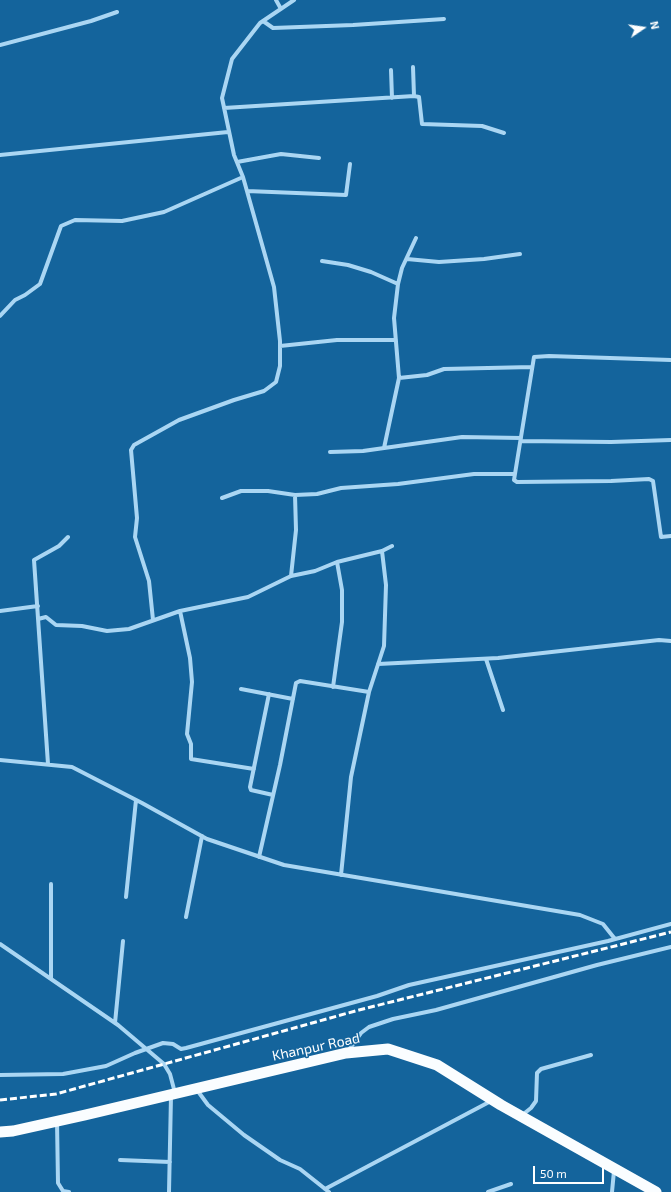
<!DOCTYPE html>
<html>
<head>
<meta charset="utf-8">
<style>
	body { margin:0 }
	#map { position:relative; width:671px; height:1192px; overflow:hidden; background:#14649c; font-family:"Exo 2",sans-serif }
	canvas { display:block }
	.north { position:absolute; left:623px; top:8px; width:40px; height:40px; -webkit-text-stroke:3px #14649c; paint-order:stroke; rotate:77deg; font-size:11px; font-weight:700; line-height:16px; text-align:center; color:#fff }
	.north::after { content:''; display:block; margin:auto; width:14px; height:18px; background:#fff; clip-path:polygon(50% 0,100% 100%,50% 72%,0 100%) }
	.scale { position:absolute; left:533px; top:1166px; width:71px; height:18px; box-sizing:border-box; border:2px solid #fff; border-top:0; padding-left:5px; font-size:12px; line-height:14px; white-space:nowrap; color:#fff; -webkit-text-stroke:3px #14649c; paint-order:stroke }
</style>
</head>
<body>
<div id="map">
<canvas width="671" height="1192"></canvas>
<div class="north">N</div>
<div class="scale">50 m</div>
</div>
<script>
const ctx = document.querySelector('canvas').getContext('2d');
ctx.lineJoin = 'round';
const shape = rows => new Path2D(rows.map(r => 'M' + r).join(''));
function stroke(path, color, width, dash) { ctx.strokeStyle = color; ctx.lineWidth = width; ctx.lineCap = dash ? 'butt' : 'round'; ctx.setLineDash(dash || []); ctx.stroke(path); }
function drawText(font, color, halo, rows, align = 'center') {
  ctx.font = font + ' "Exo 2",sans-serif'; ctx.lineWidth = 3; ctx.setLineDash([]); ctx.textBaseline = 'middle'; ctx.strokeStyle = halo; ctx.fillStyle = color; for (const [text, x, y, turn = 0] of rows) {
    ctx.save(); ctx.translate(x, y); ctx.rotate((+turn || 0) * Math.PI / 180); ctx.textAlign = isNaN(turn) ? turn : align; if (halo) ctx.strokeText(text, 0, 0); ctx.fillText(text, 0, 0); ctx.restore();
  }
}
const minor = shape([
	[276,0,281,9],
	[263,21,273,28,353,25,444,19],
	[0,45,91,21,117,12],
	[413,67,414,96],
	[391,70,392,98],
	[224,108,414,96,419,97,422,124,482,126,504,133],
	[0,155,228,132],
	[237,162,281,154,319,158],
	[247,191,346,195,350,164],
	[407,259,439,262,484,259,520,254],
	[322,261,348,265,371,272,398,284],
	[0,316,15,300,25,295,40,284,61,226,75,220,122,221,164,212,243,177],
	[280,346,337,340,396,340],
	[671,360,549,356,534,357,514,480,517,482,611,481,649,479,653,481,661,537,671,536],
	[399,378,427,375,444,369,532,367],
	[521,441,611,442,671,440],
	[384,448,399,378,394,318,398,284,402,268,416,238],
	[330,452,363,451,462,437,521,438],
	[222,498,241,491,268,491,295,495,317,494,341,488,398,484,474,474,515,474],
	[291,576,296,530,295,495],
	[0,611,38,606],
	[38,619,46,617,56,625,82,626,107,631,129,629,180,611],
	[153,620,149,581,135,537,137,518,131,450,134,445,179,420,234,400,264,391,276,382,280,366,280,341,274,287,243,177,234,155,222,98,232,59,260,23,294,0],
	[486,659,503,710],
	[378,664,498,658,659,640,671,641],
	[333,687,342,622,342,590,337,562],
	[241,689,293,699],
	[269,694,250,787,251,790,273,795],
	[0,760,72,767,142,803,207,839,284,865,580,915,603,924,615,939],
	[48,764,34,560,59,546,68,537],
	[254,769,191,759,191,744,187,734,192,682,190,658,180,611,248,597,291,576,315,571,337,562,382,551,392,546],
	[259,857,280,765,296,683,300,681,369,692],
	[341,875,351,777,369,692,384,646,386,585,382,551],
	[51,884,51,979],
	[126,897,136,800],
	[186,917,202,836],
	[0,944,118,1025,164,1064,170,1074,175,1093],
	[115,1023,123,941],
	[348,1051,361,1033,369,1027,393,1019,436,1010,597,965,671,947],
	[0,1075,63,1074,106,1066,135,1053,163,1043,173,1044,181,1049,186,1048,377,996,409,985,608,941,671,924],
	[197,1090,208,1105,244,1135,280,1160,300,1169,329,1192],
	[521,1116,531,1108,536,1101,537,1073,541,1069,591,1055],
	[57,1121,58,1183,63,1191,69,1192],
	[120,1160,170,1162],
	[325,1189,491,1101],
	[169,1192,171,1096],
	[488,1192,511,1184],
	[612,1192,614,1171]
]);
const trunk = shape([
	[0,1132,13,1131,85,1115,346,1053,388,1049,437,1065,501,1105,656,1192]
]);
const rail = shape([
	[0,1100,56,1094,359,1010,671,932]
]);
const streetNames = [
	["Khanpur Road",316,1047,-12]
];
stroke(minor, '#aad6f3', 4);
stroke(trunk, '#fafdff', 11);
stroke(rail, '#fff', 3, [7, 3]);
drawText('14px', '#fff', '#14649c', streetNames);
</script>
</body>
</html>
